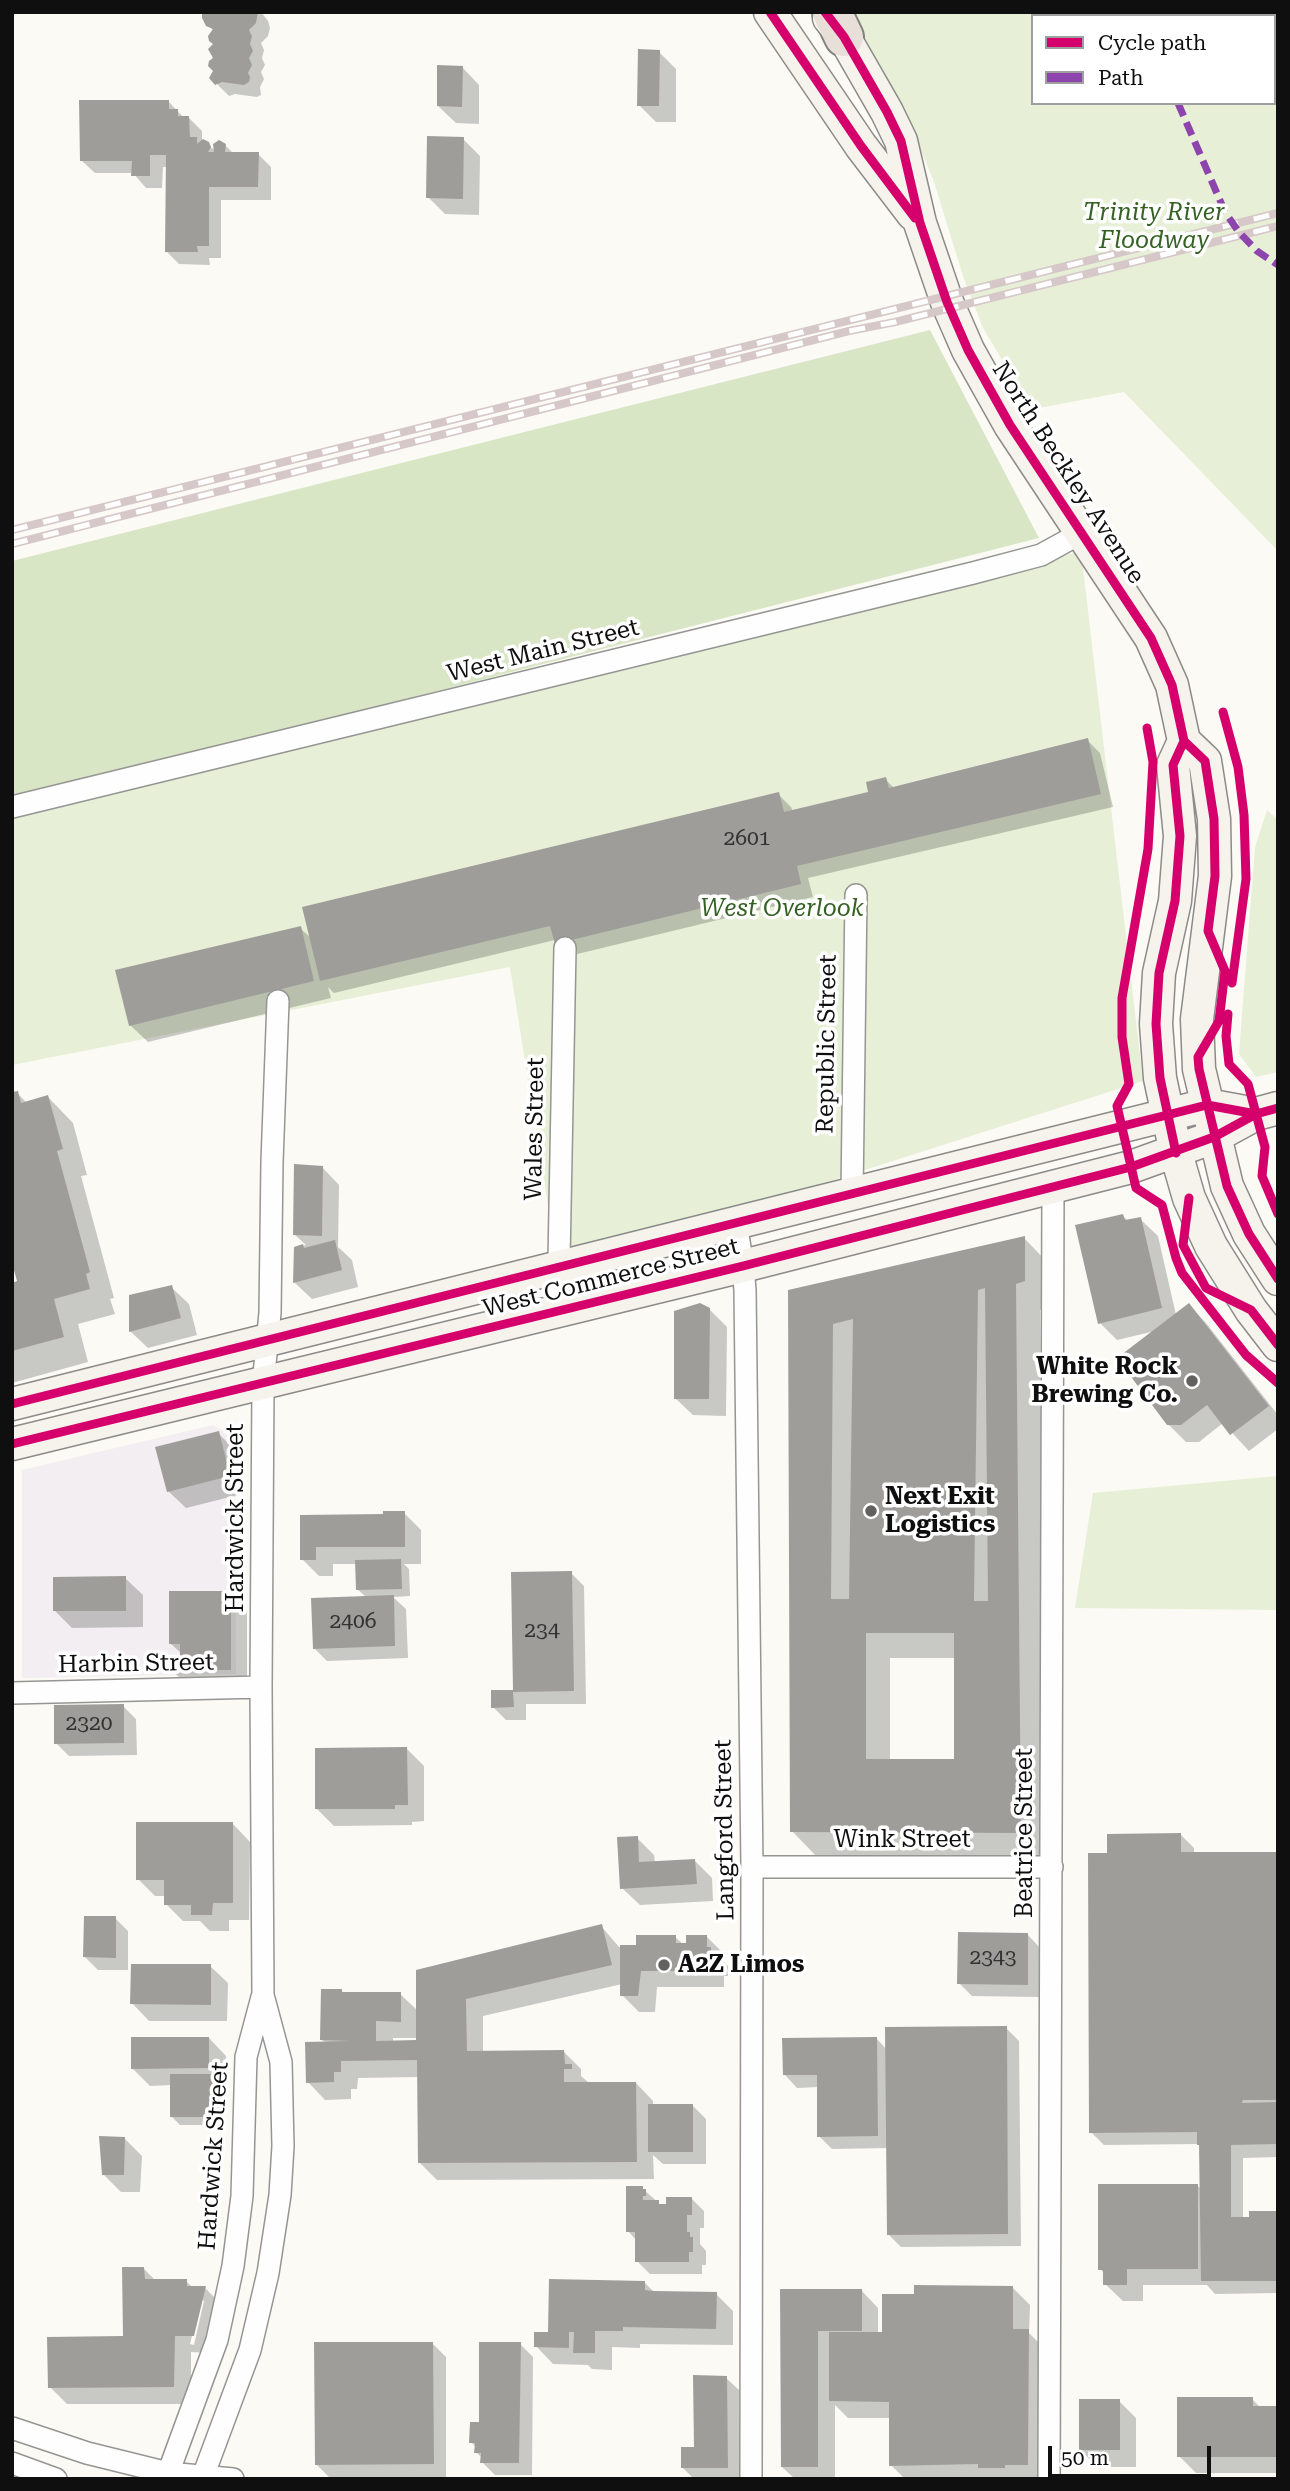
<!DOCTYPE html>
<html>
<head>
<meta charset="utf-8">
<style>
	body { margin:0 }
	#map { position:relative; width:1290px; height:2491px; overflow:hidden; background:#fbfaf5; font-family:"Roboto Serif",serif }
	canvas { display:block }
	.frame { position:absolute; inset:0; border:14px solid #0f0f0f; pointer-events:none }
	.legend { position:absolute; left:1031px; top:14px; width:245px; height:91px; box-sizing:border-box; background:#fff; border:2px solid #9f9f9f; margin:0; padding:9px 12px; list-style:none; font-size:21px; color:#0f0f0f }
	.legend li { display:flex; align-items:center; gap:14px; height:35px }
	.legend b { width:35px; border:2px solid #9f9f9f }
	.scale { position:absolute; left:1048px; top:2446px; width:163px; height:32px; box-sizing:border-box; border:4px solid #0f0f0f; border-top:0; padding-left:9px; font-size:21px; line-height:24px; white-space:nowrap; color:#0f0f0f; -webkit-text-stroke:5px #fff; paint-order:stroke }
</style>
</head>
<body>
<div id="map">
<canvas width="1290" height="2491"></canvas>
<div class="frame"></div>
<ul class="legend">
<li><b style="height:9px;background:#d6006c"></b>Cycle path</li>
<li><b style="height:9px;background:#8e44ad"></b>Path</li>
</ul>
<div class="scale">50 m</div>
</div>
<script>
const ctx = document.querySelector('canvas').getContext('2d');
ctx.lineJoin = 'round';
function paint(path, color) { ctx.fillStyle = color; ctx.fill(path, 'evenodd'); }
const shape = rows => new Path2D(rows.map(r => 'M' + r).join(''));
function stroke(path, color, width, dash) { ctx.strokeStyle = color; ctx.lineWidth = width; ctx.lineCap = dash ? 'butt' : 'round'; ctx.setLineDash(dash || []); ctx.stroke(path); }
function drawText(font, color, halo, rows, align = 'center') {
  ctx.font = font + ' "Roboto Serif",serif'; ctx.lineWidth = 7; ctx.setLineDash([]); ctx.textBaseline = 'middle'; ctx.strokeStyle = halo; ctx.fillStyle = color; for (const [text, x, y, turn = 0] of rows) {
    ctx.save(); ctx.translate(x, y); ctx.rotate((+turn || 0) * Math.PI / 180); ctx.textAlign = isNaN(turn) ? turn : align; if (halo) ctx.strokeText(text, 0, 0); ctx.fillText(text, 0, 0); ctx.restore();
  }
}
const industrial = shape([
	[213,1425,230,1435,235,1448,236,1674,22,1678,22,1470]
]);
const green = shape([
	[849,12,1278,12,1278,551,1124,392,1034,409,1018,387,983,328,963,276,934,182,915,135,881,67],
	[1033,16,1274,16,1274,103,1033,103],
	[1081,551,1143,1081,558,1268,510,967,12,1065,12,818],
	[1267,810,1278,820,1278,1072,1256,1077,1239,1054,1255,847],
	[1278,1476,1278,1610,1075,1608,1093,1493]
]);
const forest = shape([
	[930,330,1039,538,12,799,12,561]
]);
const shadow = shape([
	[204,12,261,12,268,21,270,28,268,36,261,43,264,50,262,58,265,65,261,72,264,79,260,87,261,95,257,97,235,94,229,96,211,78,216,71,214,31,207,24],
	[659,52,676,69,676,122,656,122,639,105],
	[462,67,479,85,479,124,456,123,438,106],
	[169,102,184,118,189,118,202,131,202,141,216,151,225,145,234,154,258,154,271,167,271,200,221,200,221,258,209,258,210,265,179,264,166,251,168,167,163,167,162,188,146,188,133,173,95,173,82,161],
	[463,139,480,156,479,215,445,214,428,197],
	[1087,740,1100,753,1113,807,808,878,813,897,569,956,555,940,334,993,328,987,331,998,148,1042,130,1025,300,928,311,938,778,794,791,807,793,812,870,793,885,779,894,788],
	[17,1093,27,1103,48,1097,73,1123,87,1175,81,1176,114,1298,110,1299,115,1314,78,1324,88,1362,12,1383,12,1284,19,1283],
	[322,1167,339,1185,338,1247,352,1260,358,1287,312,1299,294,1282,295,1248,306,1245,295,1235],
	[1123,1216,1128,1221,1140,1219,1158,1236,1176,1315,1189,1305,1206,1323,1278,1415,1278,1429,1249,1451,1223,1423,1199,1442,1186,1442,1168,1424,1155,1331,1117,1340,1100,1323],
	[1024,1238,1049,1264,1049,1306,1040,1310,1045,1858,817,1857,792,1831,790,1291],
	[890,1658,956,1658,956,1760,890,1760],
	[171,1287,189,1304,197,1335,148,1348,130,1331],
	[709,1309,727,1327,726,1416,693,1415,675,1398],
	[218,1433,235,1450,246,1493,186,1508,168,1491],
	[404,1513,421,1530,421,1564,404,1564,409,1569,410,1596,393,1597,406,1609,408,1658,327,1661,314,1648,366,1597,357,1589,357,1564,333,1564,333,1576,319,1576,302,1559,302,1517,385,1516],
	[571,1573,584,1586,586,1704,526,1704,526,1720,506,1720,493,1707,493,1692,515,1692],
	[125,1578,143,1595,143,1627,72,1628,55,1611],
	[230,1593,247,1611,247,1687,189,1687,171,1669,182,1661,182,1654,171,1644],
	[123,1706,136,1719,137,1755,69,1756,56,1743],
	[406,1748,424,1766,424,1821,412,1822,412,1825,334,1826,317,1809],
	[233,1824,250,1842,249,1920,229,1920,229,1931,210,1931,200,1921,183,1921,166,1904,166,1896,155,1896,138,1879],
	[1181,1835,1194,1848,1194,1854,1278,1853,1278,2157,1243,2158,1243,2219,1278,2213,1278,2293,1215,2294,1207,2285,1143,2285,1143,2301,1123,2301,1105,2284,1105,2274,1100,2269,1197,2185,1202,2190,1201,2147,1199,2144,1104,2145,1091,2132,1109,1855],
	[637,1838,654,1855,655,1863,694,1860,712,1878,713,1901,640,1905,622,1888],
	[115,1918,128,1931,128,1970,98,1970,85,1957],
	[601,1926,619,1947,637,1947,675,1937,684,1945,707,1937,724,1954,724,1962,728,1966,728,1976,724,1976,724,1987,657,1987,655,2012,639,2012,622,1995,622,1984,483,2016,483,2052,564,2052,581,2069,581,2076,589,2083,636,2083,653,2101,653,2106,693,2106,706,2119,706,2164,663,2164,653,2155,654,2179,437,2180,420,2163,419,2077,358,2078,357,2089,351,2089,351,2099,325,2100,308,2082,326,2043,322,2040,342,1991,345,1994,400,1994,418,2011],
	[393,2038,418,2038,418,2042,393,2042],
	[1028,1935,1040,1948,1040,1997,972,1996,959,1983],
	[210,1966,228,1983,227,2021,149,2021,132,2003],
	[1006,2028,1019,2041,1021,2246,901,2247,888,2234,888,2148,832,2149,819,2136,819,2087,797,2088,785,2075,877,2039,887,2050],
	[209,2038,226,2056,224,2125,180,2125,172,2117,172,2085,150,2086,132,2068],
	[124,2138,142,2156,140,2192,121,2192,103,2174],
	[642,2188,662,2206,691,2198,704,2211,704,2228,700,2228,700,2244,706,2251,706,2265,702,2265,702,2274,650,2274,637,2261,637,2241,628,2231],
	[144,2269,156,2281,186,2281,192,2287,205,2288,222,2305,211,2353,191,2352,191,2404,67,2404,50,2387,125,2338],
	[201,2298,204,2301,194,2345,190,2344],
	[645,2283,655,2293,716,2294,733,2311,733,2345,640,2344,640,2348,612,2347,612,2370,592,2369,588,2365,553,2364,536,2346,550,2334],
	[1012,2287,1030,2305,1029,2333,1045,2349,1044,2479,905,2479,891,2465,891,2418,848,2418,835,2405,835,2479,795,2479,782,2467,781,2291,861,2290,878,2308,878,2334],
	[433,2344,446,2357,446,2477,329,2477,316,2464],
	[520,2344,533,2357,532,2475,495,2475,482,2462,482,2458,476,2452,476,2447,471,2442],
	[726,2378,739,2390,740,2479,694,2479,682,2467,696,2449],
	[1252,2399,1261,2408,1278,2408,1278,2473,1196,2473,1179,2456],
	[1119,2401,1136,2418,1136,2467,1098,2467,1080,2450]
]);
const building = shape([
	[202,12,258,12,256,23,249,30,252,36,250,44,253,51,249,58,252,65,248,73,250,77,249,82,244,85,222,82,215,85,209,78,213,71,208,66,209,61,213,58,208,49,213,44,209,41,208,36,213,29,206,26,202,18],
	[638,49,660,50,659,106,637,106],
	[437,65,463,66,462,107,437,106],
	[79,100,169,100,169,109,178,109,178,116,189,116,190,137,197,137,197,144,203,139,209,142,211,147,208,152,214,152,213,144,219,140,226,144,225,152,259,152,258,187,209,187,209,246,197,246,198,252,165,252,166,155,150,155,150,176,131,176,132,161,80,161],
	[427,136,464,137,463,199,426,198],
	[1088,738,1101,794,797,866,801,884,555,944,550,926,320,981,302,907,779,792,784,812,868,792,866,782,886,777,889,788],
	[301,926,314,981,129,1026,115,970],
	[18,1091,21,1103,48,1095,63,1149,57,1151,90,1272,86,1274,90,1289,54,1299,64,1337,12,1351,12,1283,17,1281,12,1263,12,1092],
	[294,1164,323,1166,322,1236,293,1235],
	[1123,1214,1125,1220,1141,1217,1162,1308,1098,1324,1075,1225],
	[1025,1236,1025,1281,1016,1284,1021,1833,790,1832,788,1290],
	[985,1288,988,1601,974,1601,978,1290],
	[853,1319,849,1599,831,1599,833,1324],
	[866,1633,954,1633,954,1759,866,1759],
	[335,1240,342,1270,293,1283,294,1247,303,1244,304,1248],
	[172,1285,181,1318,129,1332,129,1295],
	[700,1303,710,1308,709,1399,674,1399,674,1311],
	[1189,1303,1269,1406,1230,1435,1207,1405,1181,1425,1167,1425,1117,1358],
	[219,1431,230,1476,167,1492,155,1447],
	[383,1511,405,1511,405,1547,316,1547,316,1560,300,1560,300,1515,383,1514],
	[401,1559,402,1589,356,1590,355,1560],
	[572,1571,574,1691,513,1692,514,1707,491,1708,491,1690,513,1690,511,1572],
	[126,1576,126,1611,53,1611,53,1577],
	[169,1591,231,1591,231,1670,170,1670,170,1660,180,1660,180,1644,169,1644],
	[394,1595,395,1646,313,1649,311,1598],
	[124,1704,124,1743,54,1744,54,1705],
	[407,1747,408,1805,395,1805,395,1809,315,1809,315,1748],
	[136,1822,233,1822,233,1903,213,1903,212,1915,191,1915,191,1905,164,1905,164,1880,136,1880],
	[1181,1833,1181,1852,1278,1852,1278,2100,1243,2100,1242,2103,1278,2102,1278,2144,1231,2145,1231,2217,1249,2217,1249,2211,1278,2211,1278,2281,1201,2281,1199,2145,1197,2145,1197,2132,1089,2133,1088,1853,1107,1853,1107,1834],
	[638,1836,639,1862,695,1859,697,1884,620,1889,617,1837],
	[84,1916,116,1916,116,1958,83,1957],
	[602,1924,612,1965,466,1999,467,2051,564,2050,565,2064,572,2064,572,2069,564,2069,564,2082,636,2082,637,2162,418,2163,417,2060,341,2061,341,2072,334,2072,334,2082,306,2083,305,2042,350,2041,320,2040,321,1989,342,1989,342,1992,401,1992,401,2022,376,2021,376,2041,416,2040,416,1970],
	[958,1932,1028,1933,1028,1985,957,1984],
	[636,1935,676,1935,676,1943,686,1943,686,1935,707,1935,707,1947,711,1947,711,1960,707,1960,707,1971,641,1971,638,1996,620,1996,620,1945,636,1945],
	[131,1964,211,1964,211,2005,130,2004],
	[1007,2026,1008,2234,887,2235,885,2027],
	[131,2037,209,2037,209,2068,131,2069],
	[877,2037,878,2136,817,2137,817,2075,783,2075,782,2038],
	[170,2074,216,2074,216,2117,170,2117],
	[648,2104,693,2104,693,2152,648,2152],
	[99,2136,125,2137,124,2175,102,2175],
	[1098,2184,1198,2184,1198,2269,1127,2269,1127,2285,1103,2285,1103,2270,1098,2270],
	[626,2186,643,2186,643,2189,646,2189,646,2196,643,2196,643,2200,659,2200,659,2204,666,2204,666,2197,692,2197,692,2215,687,2215,687,2232,690,2232,690,2237,693,2237,693,2252,689,2252,689,2262,635,2262,635,2232,626,2232],
	[122,2267,144,2267,145,2279,187,2279,187,2286,206,2286,194,2336,175,2336,174,2387,48,2388,47,2337,123,2336],
	[549,2279,645,2281,645,2290,654,2291,717,2292,716,2329,623,2327,623,2331,595,2331,595,2353,573,2353,574,2332,569,2332,569,2348,534,2347,534,2332,548,2332],
	[914,2285,1013,2286,1013,2329,1029,2329,1028,2465,1005,2465,1005,2468,978,2468,978,2464,889,2466,889,2402,829,2401,829,2332,882,2332,882,2294,914,2294],
	[780,2289,862,2289,862,2331,818,2331,818,2467,781,2467],
	[314,2342,433,2342,434,2464,315,2465],
	[479,2342,521,2342,519,2463,480,2463,481,2453,474,2453,475,2443,469,2443,470,2422,479,2422],
	[693,2375,727,2376,728,2468,681,2468,681,2447,694,2447],
	[1177,2397,1253,2397,1253,2406,1278,2406,1278,2457,1177,2457],
	[1079,2399,1120,2399,1120,2450,1079,2450]
]);
const minor = shape([
	[12,807,973,573,1041,555,1081,533],
	[852,1194,856,895],
	[736,1223,743,1266,745,1290,752,1867,751,2479],
	[558,1311,565,948],
	[12,1693,261,1687],
	[752,1867,1052,1867],
	[12,2428,87,2453,168,2473,233,2479],
	[12,2463,56,2479],
	[166,2479,217,2340,233,2266,242,2196,246,2057,262,1997],
	[202,2479,250,2350,268,2273,280,2195,283,2146,281,2062,263,1995,261,1687,263,1384,270,1313,272,1162,278,1001],
	[1049,2479,1053,1187]
]);
const secondary = shape([
	[770,12,861,146,913,214],
	[829,18,844,37,887,112,901,141,920,223,947,302,968,350,1010,425,1151,638,1172,685,1184,741,1173,765,1180,836,1175,901,1159,973,1156,1024,1160,1078,1176,1153,1189,1198,1211,1246,1251,1310,1278,1345],
	[1184,741,1205,761,1214,819,1215,876,1197,1019,1199,1069,1227,1186,1249,1234,1278,1279],
	[12,1404,1207,1105,1256,1114],
	[12,1444,743,1266,1131,1167,1214,1137,1256,1114,1278,1108]
]);
const motorway = shape([
	[832,12,844,37]
]);
const rail = shape([
	[12,530,1278,213],
	[12,544,849,331,895,322,1278,226]
]);
const quiet = shape([
	[1132,12,1134,16],
	[1178,103,1225,212,1238,231,1257,251,1278,265]
]);
const cycleway = shape([
	[770,12,861,146,915,218],
	[825,12,844,37,887,112,901,141,920,223,947,302,968,350,1010,425,1151,638,1172,685,1184,741,1173,765,1180,836,1175,901,1159,973,1156,1024,1160,1078,1176,1153],
	[1223,712,1238,767,1244,815,1246,879,1232,983],
	[1147,728,1153,762,1148,849,1122,998,1122,1037,1129,1084,1117,1106,1136,1188,1162,1205,1176,1258,1182,1273,1246,1355,1278,1383],
	[1184,741,1205,761,1214,819,1215,876,1208,931,1225,971,1219,1021,1198,1057,1199,1069,1227,1186,1249,1234,1278,1279],
	[1228,1014,1226,1036,1229,1064,1248,1084,1265,1147,1262,1176,1278,1214],
	[1189,1198,1183,1245,1206,1288,1251,1310,1278,1345],
	[12,1404,1207,1105,1256,1114],
	[12,1444,743,1266,1131,1167,1214,1137,1256,1114,1278,1108]
]);
const markers = [
	[1192,1381,7,"#626160"],
	[871,1511,7,"#626160"],
	[664,1965,7,"#626160"]
];
const numberNames = [
	["2601",747,839],
	["2406",353,1622],
	["234",542,1631],
	["2320",89,1724],
	["2343",993,1958]
];
const parkNames = [
	["Trinity River",1154,213],
	["Floodway",1154,241],
	["West Overlook",782,909]
];
const streetNames = [
	["North Beckley Avenue",1068,473,57],
	["West Main Street",543,651,-14],
	["Republic Street",827,1044,-89],
	["Wales Street",535,1129,-89],
	["West Commerce Street",611,1278,-14],
	["Hardwick Street",236,1518,-90],
	["Harbin Street",136,1664,-1],
	["Langford Street",725,1830,-91],
	["Beatrice Street",1025,1833,-90],
	["Wink Street",902,1840],
	["Hardwick Street",214,2156,-86]
];
const poiNames = [
	["White Rock",1178,1367,"right"],
	["Brewing Co.",1178,1395,"right"],
	["Next Exit",885,1497],
	["Logistics",885,1525],
	["A2Z Limos",678,1965]
];
paint(industrial, '#f2eef1');
paint(green, '#e7efd7');
paint(forest, '#d8e6c6');
paint(shadow, '#0003');
paint(building, '#9f9d9a');
stroke(minor, '#959593', 24);
stroke(secondary, '#8c8b89', 35);
stroke(motorway, '#838280', 42);
stroke(minor, '#fefefe', 21);
stroke(secondary, '#f5f3ec', 32);
stroke(motorway, '#e8dfd8', 38);
stroke(rail, '#d6c7c8', 8);
stroke(rail, '#fff', 5, [16]);
stroke(quiet, '#8e44ad', 7, [14, 7]);
stroke(cycleway, '#d6006c', 9);
for (const [x, y, r, color] of markers) { const dot = new Path2D(); dot.arc(x, y, r, 0, 2 * Math.PI); ctx.fillStyle = color; ctx.fill(dot); stroke(dot, '#fff', 2.5); }
drawText('21px', '#333232', null, numberNames);
drawText('italic 24px', '#356224', '#fff', parkNames);
drawText('24px', '#0f0f0f', '#fff', streetNames);
drawText('bold 24px', '#0f0f0f', '#fff', poiNames, 'left');
</script>
</body>
</html>
